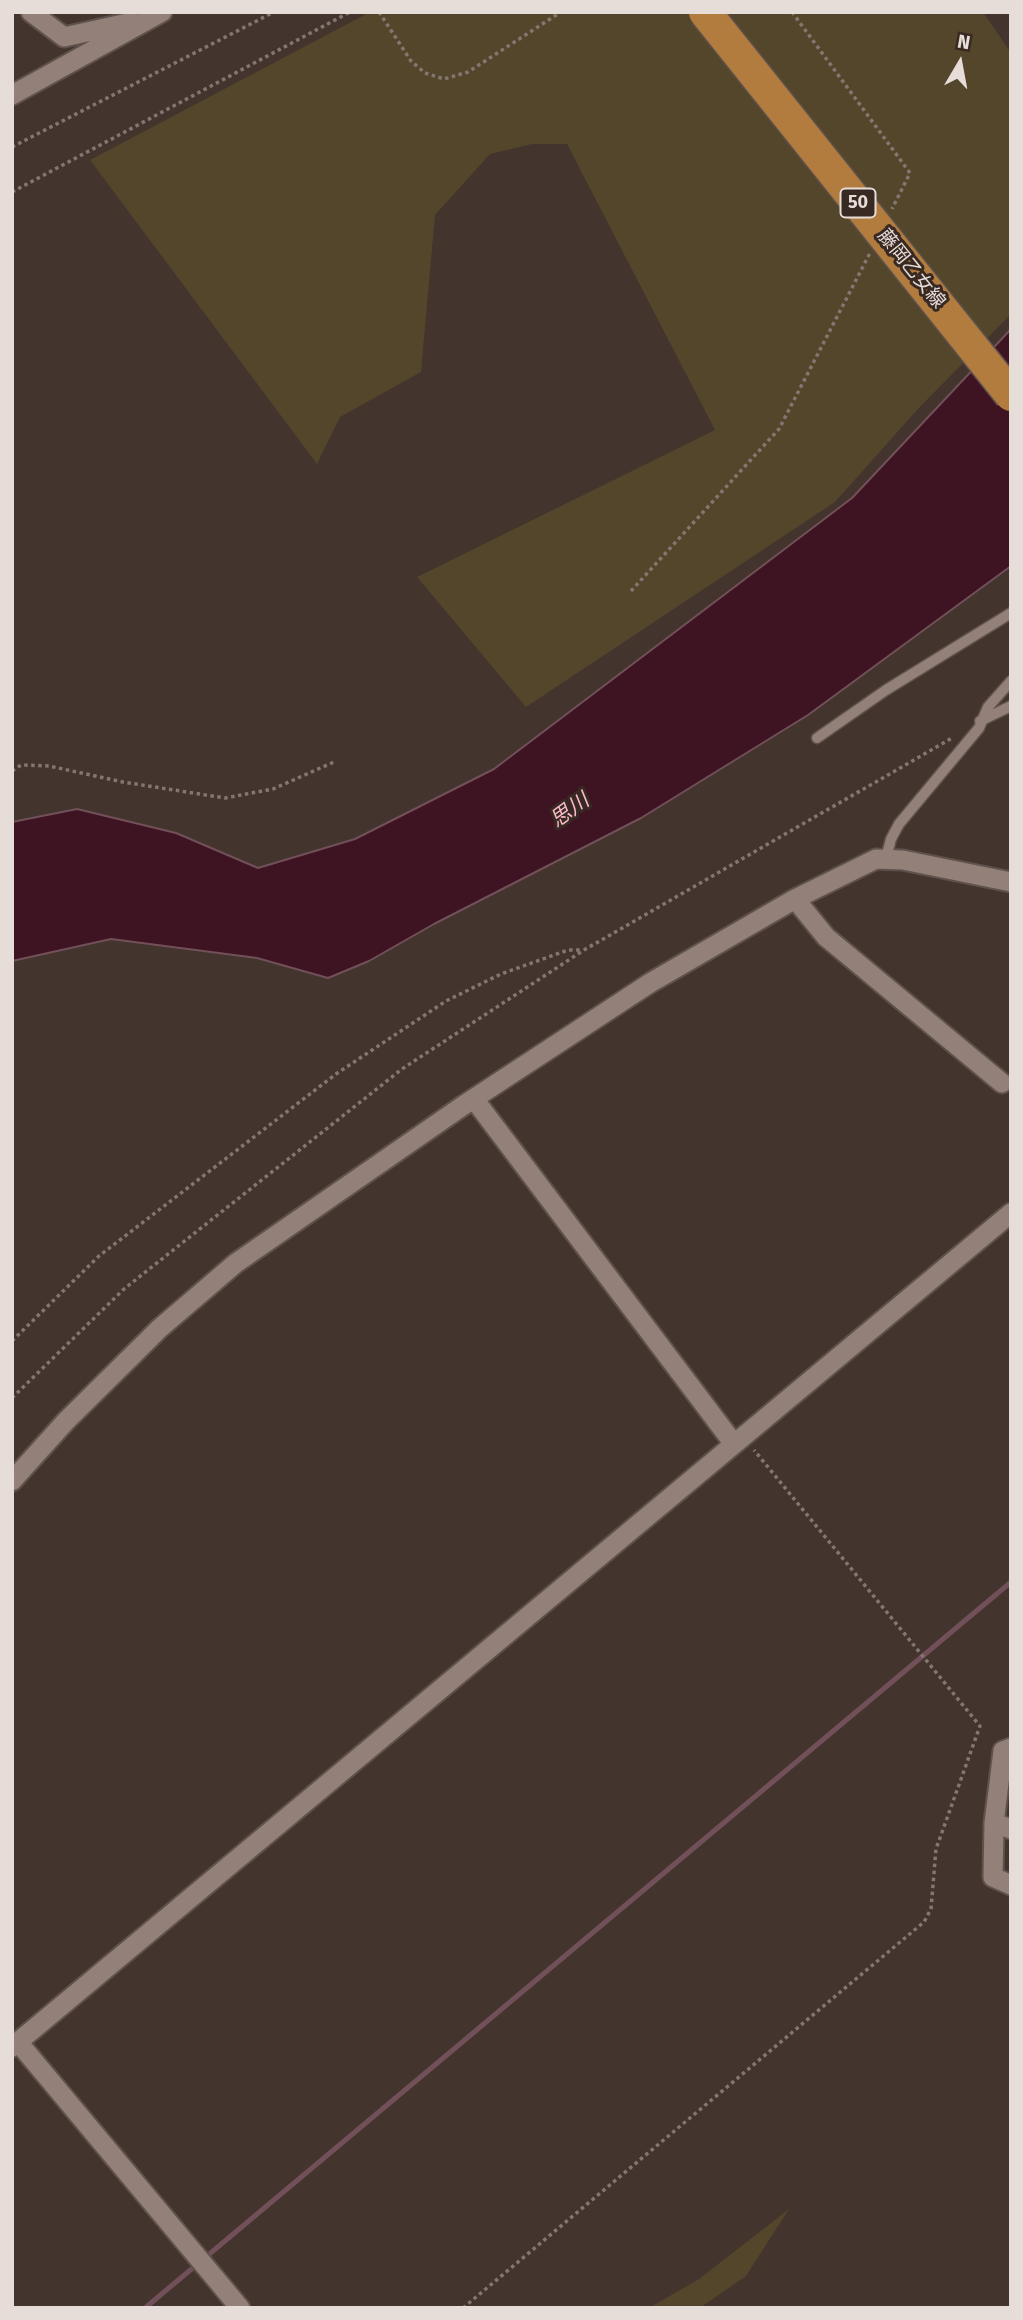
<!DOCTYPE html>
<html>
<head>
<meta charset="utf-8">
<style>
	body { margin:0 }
	#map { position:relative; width:1023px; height:2320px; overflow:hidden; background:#43342d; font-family:"Fira Sans",sans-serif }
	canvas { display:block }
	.frame { position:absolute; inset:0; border:14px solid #e7ddd8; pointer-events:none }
	.north { position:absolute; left:925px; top:28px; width:70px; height:70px; -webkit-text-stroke:5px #392923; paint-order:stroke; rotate:10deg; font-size:19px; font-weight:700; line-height:28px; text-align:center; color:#e7ddd8 }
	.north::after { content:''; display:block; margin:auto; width:24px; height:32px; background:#e7ddd8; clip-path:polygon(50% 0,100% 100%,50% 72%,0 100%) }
</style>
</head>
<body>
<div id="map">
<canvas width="1023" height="2320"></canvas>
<div class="frame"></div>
<div class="north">N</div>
</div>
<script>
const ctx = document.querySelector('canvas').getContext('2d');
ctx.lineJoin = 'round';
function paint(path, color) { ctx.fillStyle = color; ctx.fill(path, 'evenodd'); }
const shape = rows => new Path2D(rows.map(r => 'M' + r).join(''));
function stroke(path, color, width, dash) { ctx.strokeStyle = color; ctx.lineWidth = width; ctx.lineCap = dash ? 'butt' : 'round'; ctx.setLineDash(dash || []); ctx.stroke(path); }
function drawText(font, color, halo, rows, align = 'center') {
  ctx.font = font + ' "Fira Sans","Noto Sans JP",sans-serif'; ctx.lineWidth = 6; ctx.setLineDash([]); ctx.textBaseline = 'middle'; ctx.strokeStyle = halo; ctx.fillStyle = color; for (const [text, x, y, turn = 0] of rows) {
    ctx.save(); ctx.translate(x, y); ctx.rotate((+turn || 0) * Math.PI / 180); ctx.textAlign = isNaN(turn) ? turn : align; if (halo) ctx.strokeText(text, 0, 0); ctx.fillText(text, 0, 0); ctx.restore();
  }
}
const green = shape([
	[370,12,983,12,1011,53,1011,314,917,410,835,502,526,707,417,577,715,430,567,144,532,144,490,154,435,215,421,372,340,417,317,464,90,160],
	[789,2209,746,2276,700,2308,649,2308,699,2279]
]);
const water = shape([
	[1011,329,1011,566,808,715,641,818,434,924,369,961,328,978,257,958,111,939,12,961,12,822,77,809,176,833,258,868,355,839,494,769,852,498,1011,329]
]);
const stream = shape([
	[145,2308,1011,1582]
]);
const path = shape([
	[379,12,411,61,425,73,444,79,468,72,561,12],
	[792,12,910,173,892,209],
	[12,147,274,12],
	[12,192,350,12],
	[631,591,779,429,870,253],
	[12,771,21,765,49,766,123,782,225,798,273,789,334,762],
	[12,1341,99,1256,336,1074,446,1001,501,974,568,950,582,950],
	[12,1398,124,1289,402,1069,584,950,952,738],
	[463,2308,924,1922,931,1909,936,1849,980,1726,754,1450]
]);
const lane = shape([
	[980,721,1011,706],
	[817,738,886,690,1011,613],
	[886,858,891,839,899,824,979,728,988,707,1011,681]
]);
const street = shape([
	[31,12,64,37,132,22],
	[12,95,162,12],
	[795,899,826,937,1002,1083],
	[474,1099,734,1444],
	[12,1481,66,1421,160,1328,236,1263,464,1105,650,983,795,899,876,859,903,860,1011,882],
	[1011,1748,1003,1751,994,1823,1011,1829],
	[994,1823,993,1877,1011,1885],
	[18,2042,240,2308],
	[12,2047,1011,1213]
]);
const primaryBridge = shape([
	[705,12,1011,395]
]);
const shields = [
	[858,203,35]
];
const shieldNames = [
	["50",858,203]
];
const streetNames = [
	["藤岡乙女線",911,269,51]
];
const waterNames = [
	["思川",570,811,-36]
];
paint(green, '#53462b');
paint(water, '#3e1422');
stroke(water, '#715059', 2);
stroke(stream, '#715059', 5);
stroke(lane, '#5f514c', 13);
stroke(street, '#5f514c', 23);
stroke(path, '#847771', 3.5, [3.5, 3.5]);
stroke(lane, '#938179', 10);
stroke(street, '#938179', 19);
stroke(primaryBridge, '#5f514c', 35, []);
stroke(primaryBridge, '#b27c3e', 32);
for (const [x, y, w] of shields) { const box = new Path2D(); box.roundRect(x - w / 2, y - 14.5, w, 29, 5); ctx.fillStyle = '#392923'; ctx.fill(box); stroke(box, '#e7ddd8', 2); }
drawText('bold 18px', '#e7ddd8', null, shieldNames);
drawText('19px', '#e7ddd8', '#392923', streetNames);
drawText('italic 21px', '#fbbaca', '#392923', waterNames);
</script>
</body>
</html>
